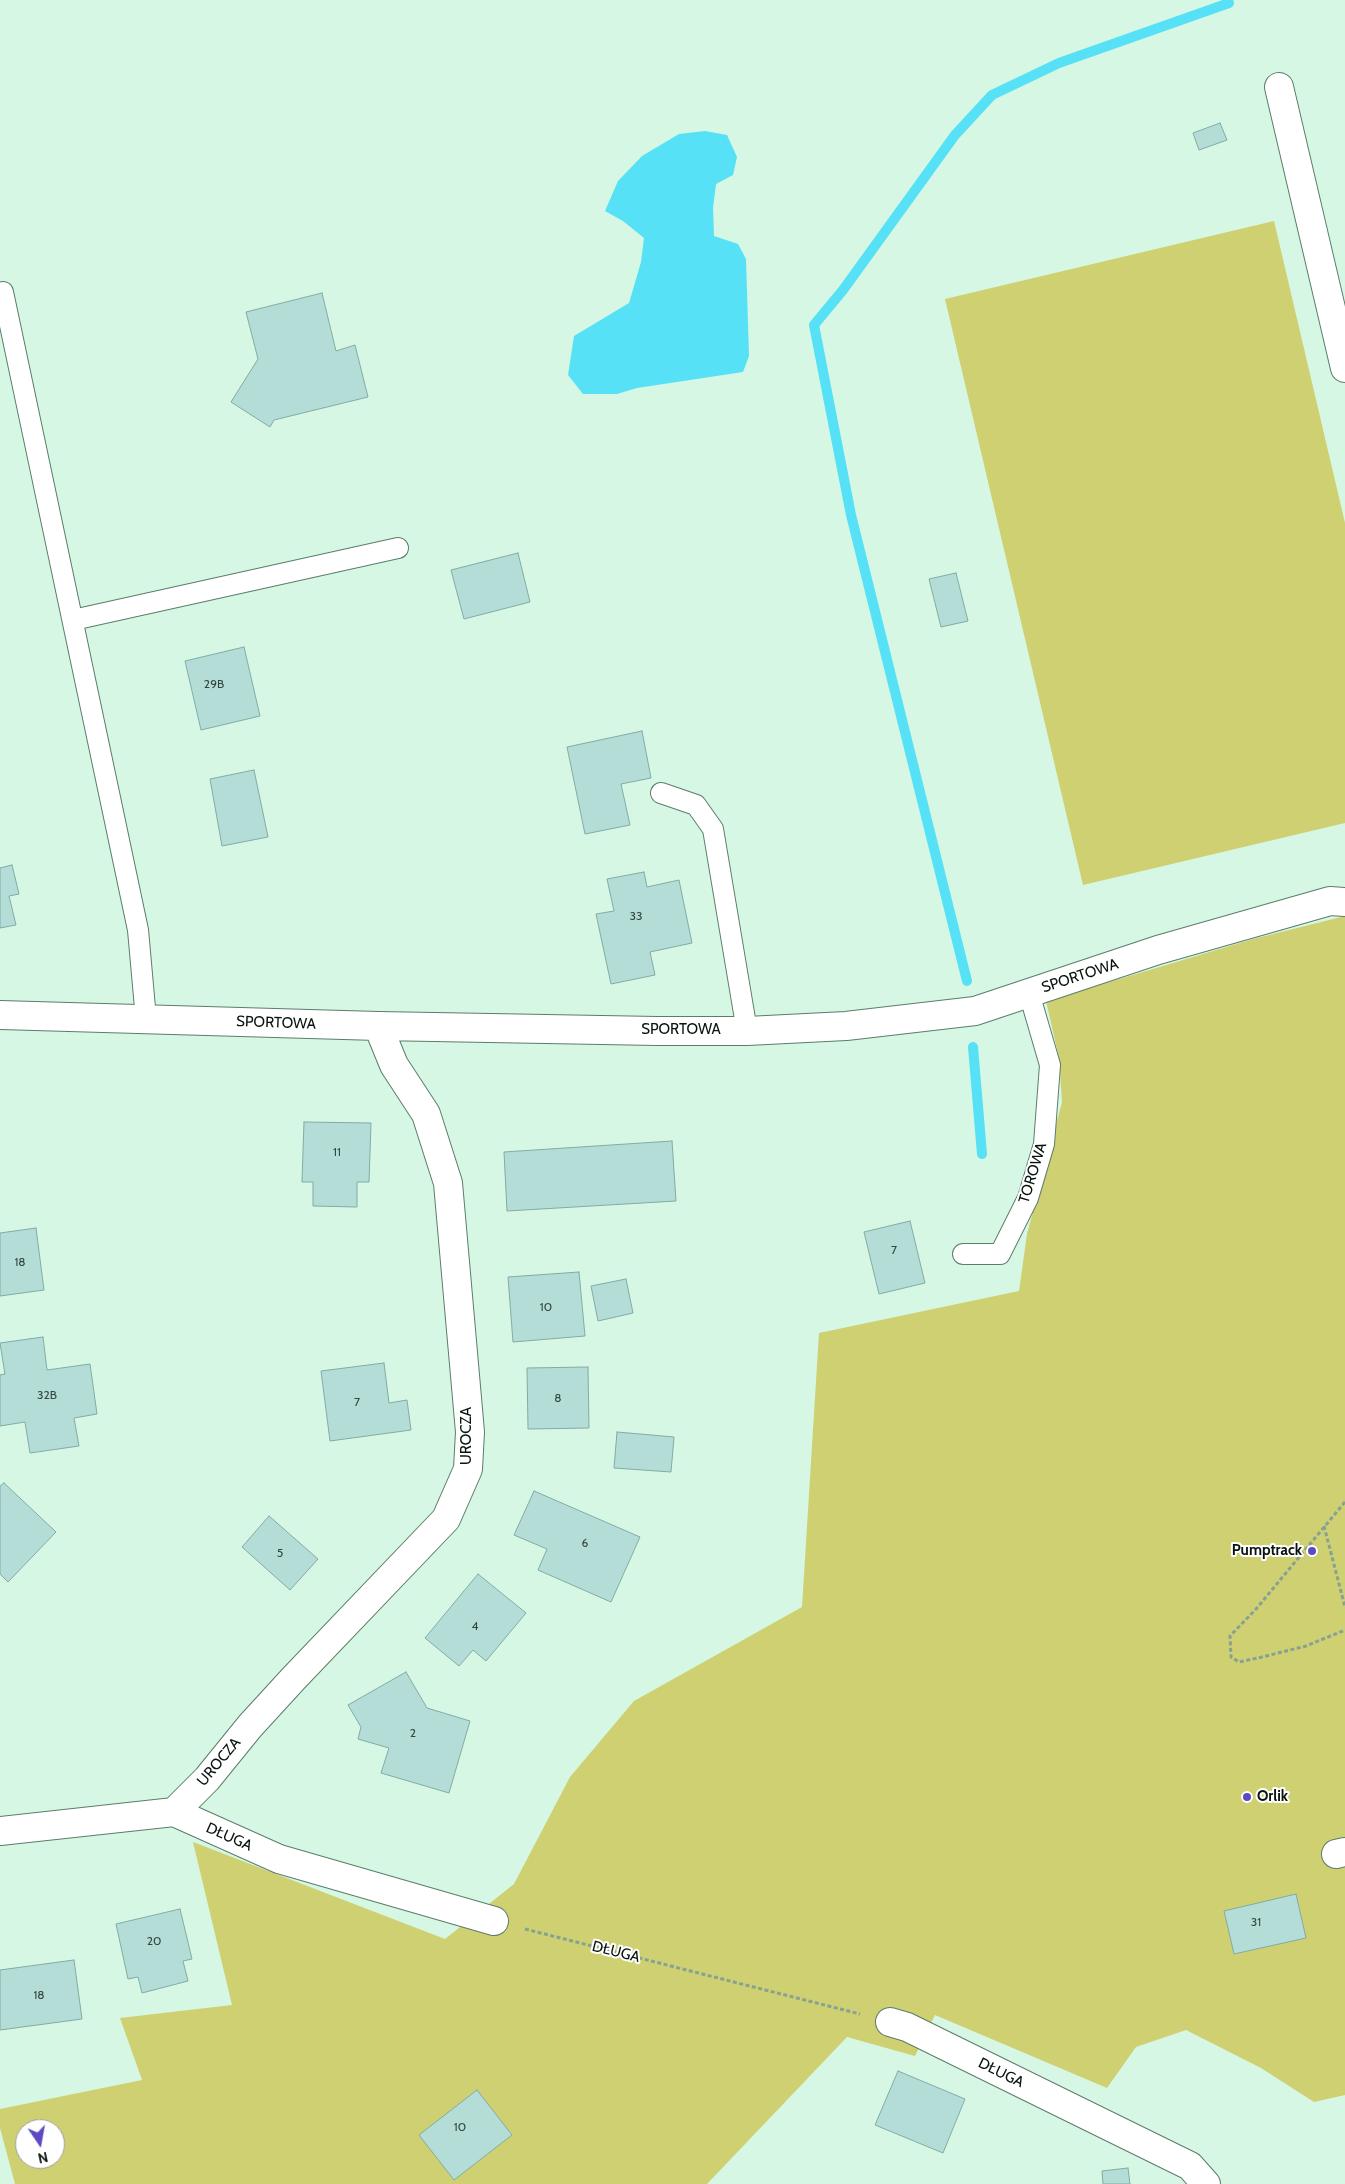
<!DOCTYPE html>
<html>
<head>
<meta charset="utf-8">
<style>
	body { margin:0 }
	#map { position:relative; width:1345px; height:2184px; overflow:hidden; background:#d5f7e3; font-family:Cabin,sans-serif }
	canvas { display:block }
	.north { position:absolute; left:15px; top:2119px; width:50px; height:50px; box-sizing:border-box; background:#fff; border:1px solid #9ca19e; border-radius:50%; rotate:168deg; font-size:14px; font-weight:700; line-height:20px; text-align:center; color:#08140d }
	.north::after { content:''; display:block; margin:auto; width:18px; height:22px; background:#5c4ac2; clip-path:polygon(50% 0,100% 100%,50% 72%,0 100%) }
</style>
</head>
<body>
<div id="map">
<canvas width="1345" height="2184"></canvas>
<div class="north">N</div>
</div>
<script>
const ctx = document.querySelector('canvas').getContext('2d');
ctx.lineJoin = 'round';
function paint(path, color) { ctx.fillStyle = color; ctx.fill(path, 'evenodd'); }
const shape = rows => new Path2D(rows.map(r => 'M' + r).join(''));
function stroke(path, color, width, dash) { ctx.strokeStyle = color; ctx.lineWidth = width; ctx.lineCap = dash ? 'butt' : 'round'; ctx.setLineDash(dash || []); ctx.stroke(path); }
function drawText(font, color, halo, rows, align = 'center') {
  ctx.font = font + ' Cabin,sans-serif'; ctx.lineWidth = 4; ctx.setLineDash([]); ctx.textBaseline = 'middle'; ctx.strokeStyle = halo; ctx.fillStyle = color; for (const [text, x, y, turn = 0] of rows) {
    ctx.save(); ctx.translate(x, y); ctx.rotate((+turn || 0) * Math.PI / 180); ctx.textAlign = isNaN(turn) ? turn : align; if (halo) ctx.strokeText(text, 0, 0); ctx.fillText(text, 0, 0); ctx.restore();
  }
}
const green = shape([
	[1274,221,1345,523,1345,823,1083,885,945,299],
	[1345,916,1345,2095,1314,2102,1261,2068,1186,2030,1136,2047,1107,2088,935,2015,915,2056,847,2037,707,2184,15,2184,0,2128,0,2109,142,2080,120,2018,232,2005,193,1842,445,1939,514,1884,570,1777,634,1701,802,1607,819,1333,1019,1291,1027,1234,1062,1102,1059,1058,1046,1001,1253,939],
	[25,2129,55,2129,55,2159,25,2159]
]);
const water = shape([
	[705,131,727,135,737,157,733,175,716,184,713,208,714,236,738,244,746,259,749,356,743,372,637,388,617,394,583,394,568,375,574,336,629,303,641,262,644,238,623,221,605,211,618,181,642,156,679,134]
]);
const stream = shape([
	[967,981,851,515,814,325,843,290,955,135,992,95,1059,63,1229,3],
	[973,1047,982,1154]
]);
const building = shape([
	[1220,123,1227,140,1199,150,1193,133,1220,123],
	[322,293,336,351,355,345,368,397,274,420,270,427,231,402,258,359,246,312,322,293],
	[518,553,530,602,464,619,451,570,518,553],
	[956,573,968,621,941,627,929,579,956,573],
	[244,647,260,716,201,730,185,661,244,647],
	[642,731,651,778,621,784,630,825,585,834,567,747,642,731],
	[254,770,268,837,222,846,210,779,254,770],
	[12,865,19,894,9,896,16,925,0,928,0,868,12,865],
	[644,872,647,887,679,880,692,943,650,952,655,975,611,984,596,914,614,911,607,879,644,872],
	[304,1122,371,1123,369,1182,357,1182,357,1207,313,1206,313,1182,302,1182,304,1122],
	[672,1141,676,1201,507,1211,504,1152,672,1141],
	[910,1221,925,1283,879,1294,864,1232,910,1221],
	[36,1228,44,1290,0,1296,0,1233,36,1228],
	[579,1272,585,1336,513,1342,508,1277,579,1272],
	[626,1279,633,1313,598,1321,591,1286,626,1279],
	[43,1337,47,1370,90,1364,97,1414,74,1418,79,1446,30,1453,25,1422,0,1426,0,1375,5,1374,0,1343,43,1337],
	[384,1363,389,1403,407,1400,411,1430,330,1441,321,1371,384,1363],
	[588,1367,589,1428,528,1429,527,1368,588,1367],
	[617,1432,674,1437,671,1472,614,1468,617,1432],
	[4,1483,56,1532,8,1582,0,1574,0,1486,4,1483],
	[534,1491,640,1537,611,1602,538,1570,547,1549,514,1535,534,1491],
	[269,1516,318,1559,290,1590,242,1547,269,1516],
	[478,1574,526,1613,486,1661,473,1650,459,1666,425,1638,478,1574],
	[406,1672,427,1708,470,1721,449,1793,381,1773,389,1748,358,1739,361,1727,348,1705,406,1672],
	[1296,1894,1306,1938,1234,1954,1224,1911,1296,1894],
	[180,1909,192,1959,183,1961,188,1981,142,1993,138,1977,128,1979,116,1924,180,1909],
	[74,1960,82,2019,0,2030,0,1970,74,1960],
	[898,2071,965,2099,943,2153,875,2125,898,2071],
	[477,2090,512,2135,454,2180,419,2135,477,2090],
	[1128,2168,1130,2184,1103,2184,1102,2171,1128,2168]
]);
const path = shape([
	[1345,1502,1256,1609,1230,1636,1231,1657,1239,1662,1262,1657,1306,1646,1345,1630],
	[1324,1526,1345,1607],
	[525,1929,860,2014]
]);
const service = shape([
	[3,292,138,930,146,1019],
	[73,620,398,548],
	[661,793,696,805,713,829,747,1031],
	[963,1254,1000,1254,1028,1198,1044,1144,1050,1065,1029,993]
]);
const minor = shape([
	[1279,87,1345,368],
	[0,1015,378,1026,657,1031,747,1031,846,1026,975,1011,1158,950,1330,901,1345,902],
	[174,1812,207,1779,250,1726,294,1678,446,1519,468,1469,470,1432,448,1183,426,1114,394,1065,378,1026],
	[0,1831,174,1812,279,1859,494,1921],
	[1336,1854,1345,1852],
	[890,2022,907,2027,1190,2166,1206,2184]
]);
const markers = [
	[1312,1551,5,"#5c4ac2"],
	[1247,1797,5,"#5c4ac2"]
];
const numberNames = [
	["29B",214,684],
	["33",636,916],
	["11",337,1152],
	["7",894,1250],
	["18",20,1262],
	["10",546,1307],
	["32B",47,1395],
	["8",558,1398],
	["7",357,1402],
	["6",585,1543],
	["5",280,1553],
	["4",475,1626],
	["2",413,1733],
	["31",1256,1922],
	["20",154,1941],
	["18",39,1995],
	["10",460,2127]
];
const streetNames = [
	["SPORTOWA",1080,976,-18],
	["SPORTOWA",276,1023,2],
	["SPORTOWA",681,1030],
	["TOROWA",1033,1173,-73],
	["UROCZA",467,1436,-90],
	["UROCZA",219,1762,-50],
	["DŁUGA",229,1837,24],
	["DŁUGA",616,1952,14],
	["DŁUGA",1001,2073,26]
];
const poiNames = [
	["Pumptrack",1302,1551],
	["Orlik",1257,1797,"left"]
];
paint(green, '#cfd072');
paint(water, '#56e1f6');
stroke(stream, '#56e1f6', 10);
paint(building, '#b3ddd6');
stroke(building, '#82aba4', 1);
stroke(service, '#5d7c6a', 22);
stroke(minor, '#5d7c6a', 30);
stroke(path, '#87a192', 3, [4, 2.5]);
stroke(service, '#fff', 20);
stroke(minor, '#fff', 28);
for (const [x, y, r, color] of markers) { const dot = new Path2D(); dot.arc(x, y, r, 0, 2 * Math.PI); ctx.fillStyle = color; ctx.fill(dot); stroke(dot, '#fff', 2); }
drawText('12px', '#33463f', null, numberNames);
drawText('15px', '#08140d', '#fff', streetNames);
drawText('bold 15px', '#08140d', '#fff', poiNames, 'right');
</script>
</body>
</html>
